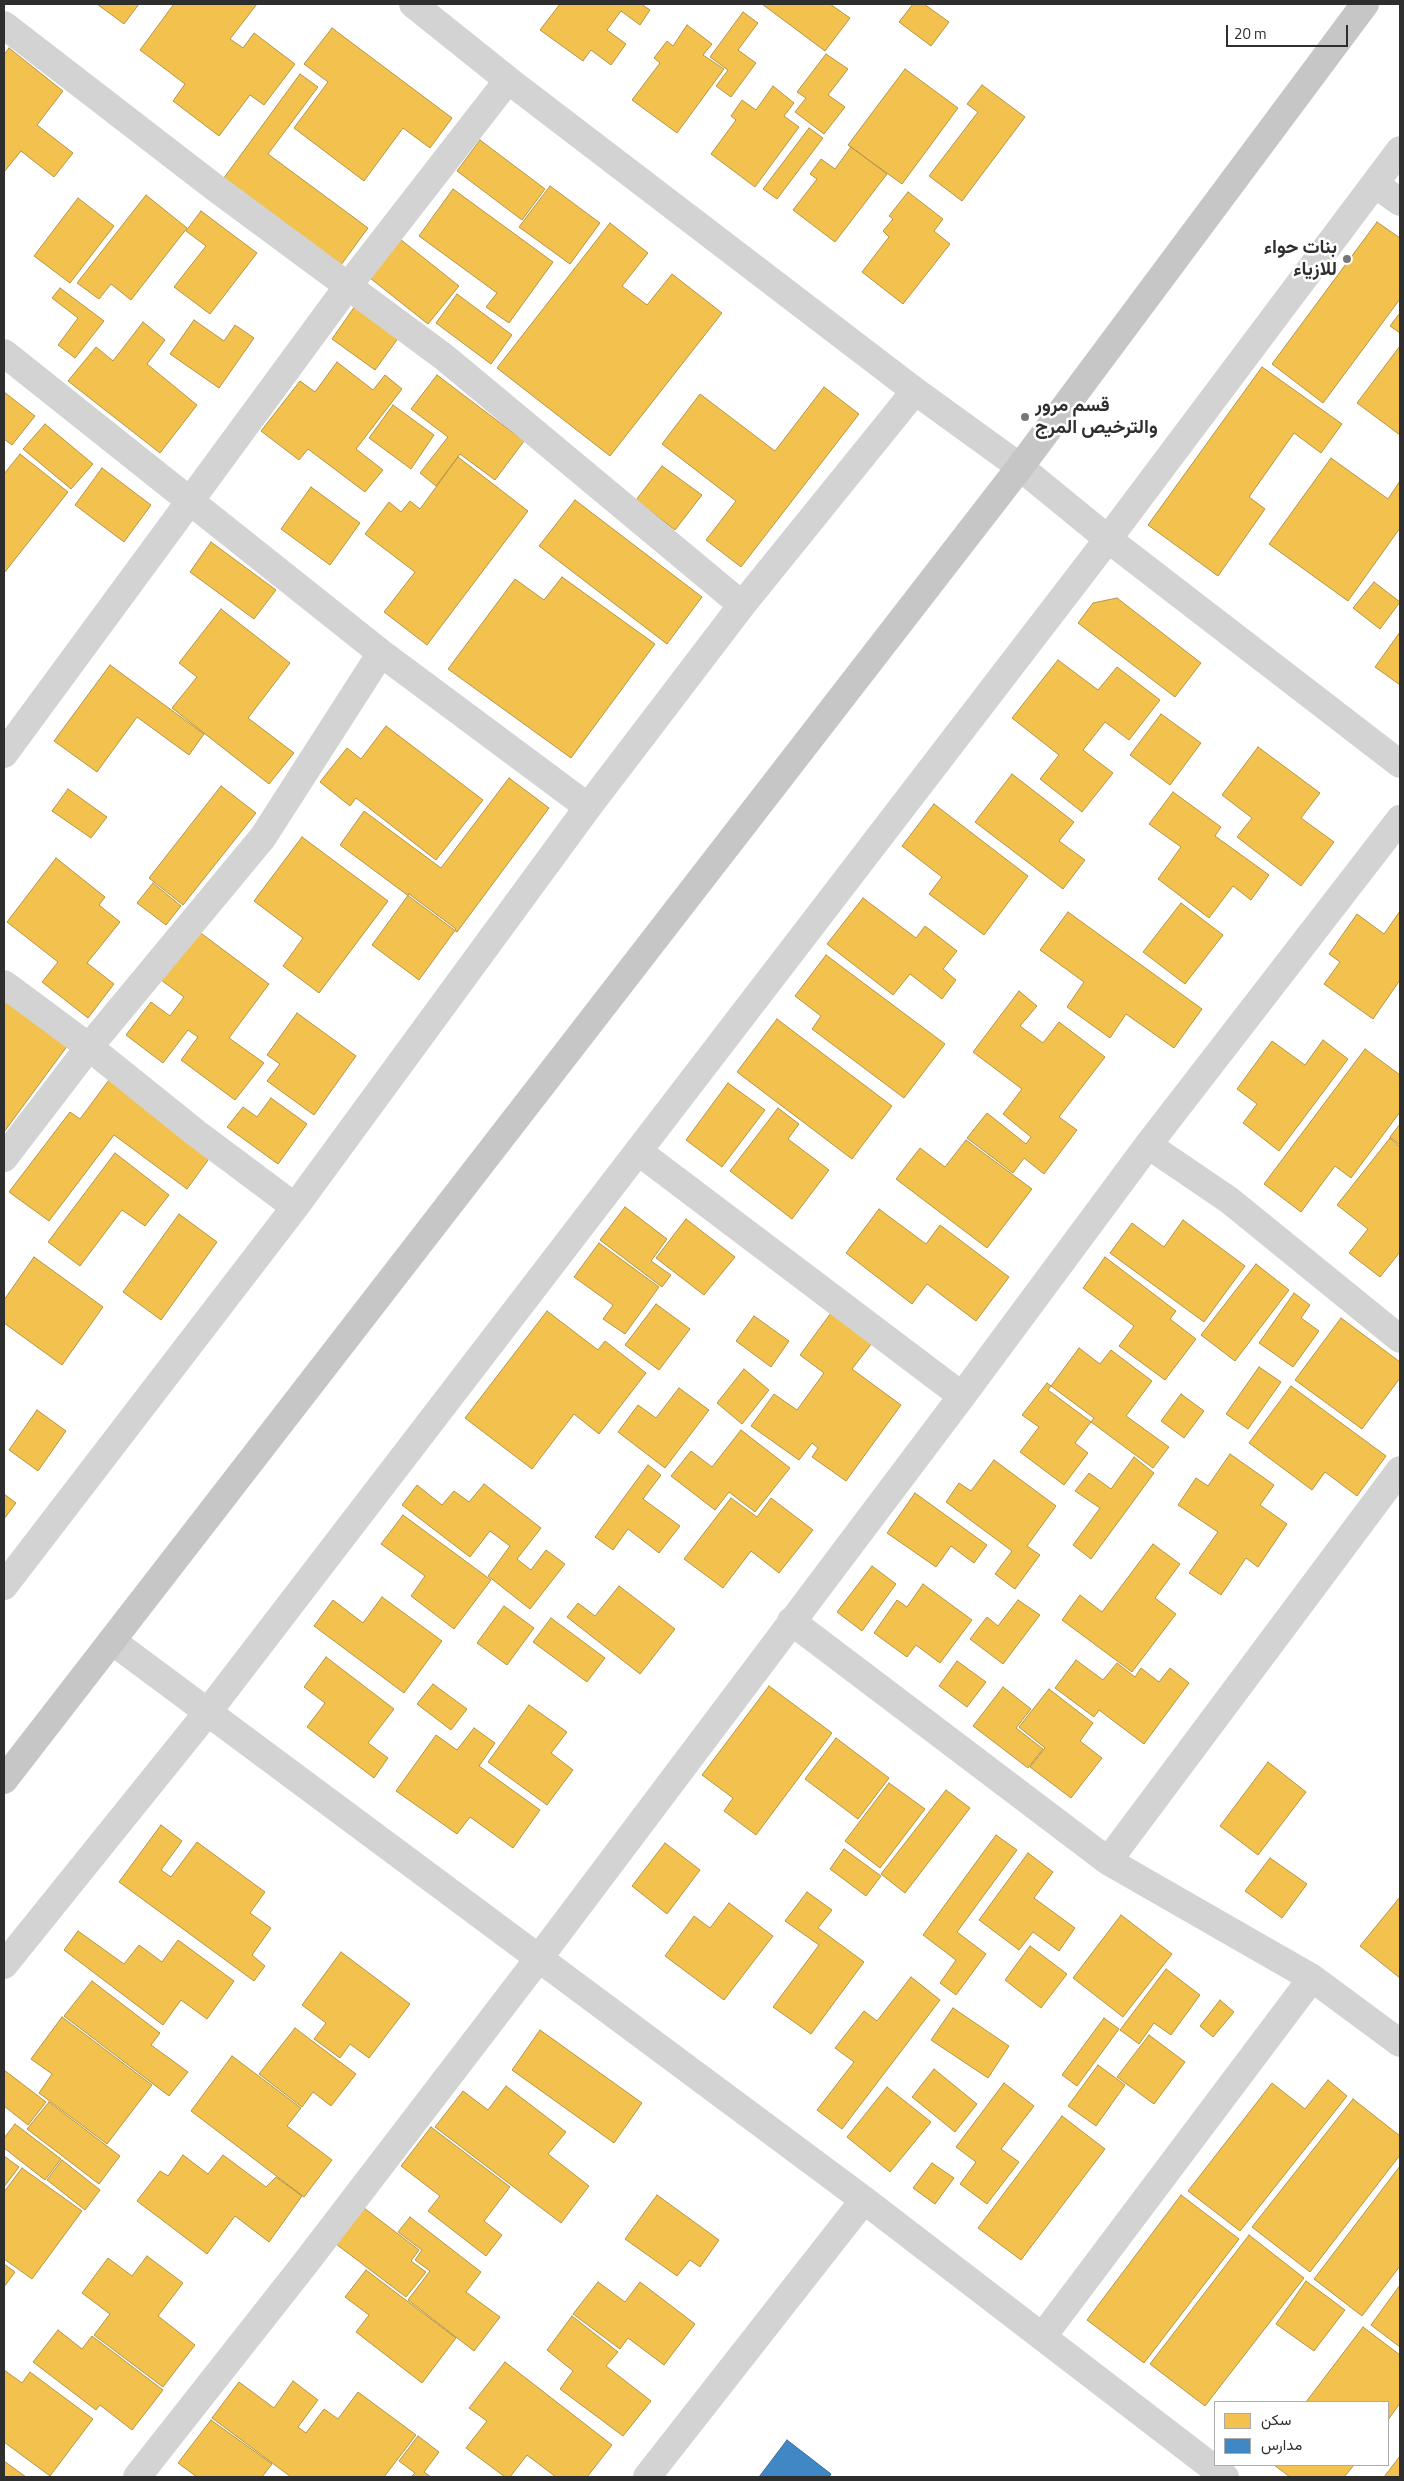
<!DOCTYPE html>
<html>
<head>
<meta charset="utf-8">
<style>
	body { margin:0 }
	#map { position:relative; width:1404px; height:2481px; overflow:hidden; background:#fff; font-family:"Titillium Web",Vazirmatn,sans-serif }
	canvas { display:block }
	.frame { position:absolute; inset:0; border:5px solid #2e2e2e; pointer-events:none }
	.legend { position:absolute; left:1214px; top:2401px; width:175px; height:65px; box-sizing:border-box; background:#fff; border:1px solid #ababab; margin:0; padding:6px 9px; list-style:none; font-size:15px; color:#2e2e2e }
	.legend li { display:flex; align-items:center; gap:10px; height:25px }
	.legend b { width:25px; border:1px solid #ababab }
	.scale { position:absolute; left:1226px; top:25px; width:122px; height:22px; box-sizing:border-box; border:2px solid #2e2e2e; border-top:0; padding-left:6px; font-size:15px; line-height:18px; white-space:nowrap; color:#2e2e2e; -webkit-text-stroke:4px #fff; paint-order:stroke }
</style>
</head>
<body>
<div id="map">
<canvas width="1404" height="2481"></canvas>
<div class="frame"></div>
<ul class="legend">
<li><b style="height:14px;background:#f2c14e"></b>سكن</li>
<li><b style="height:14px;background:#3f88c5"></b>مدارس</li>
</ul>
<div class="scale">20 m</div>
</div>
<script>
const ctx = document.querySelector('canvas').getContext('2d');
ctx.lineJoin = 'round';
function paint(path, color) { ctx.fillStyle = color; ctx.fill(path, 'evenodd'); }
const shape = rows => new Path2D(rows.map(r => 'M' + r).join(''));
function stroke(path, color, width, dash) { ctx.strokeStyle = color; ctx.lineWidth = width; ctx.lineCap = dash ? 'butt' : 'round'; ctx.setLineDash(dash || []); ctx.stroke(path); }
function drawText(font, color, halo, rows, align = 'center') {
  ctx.font = font + ' "Titillium Web",Vazirmatn,sans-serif'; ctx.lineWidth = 5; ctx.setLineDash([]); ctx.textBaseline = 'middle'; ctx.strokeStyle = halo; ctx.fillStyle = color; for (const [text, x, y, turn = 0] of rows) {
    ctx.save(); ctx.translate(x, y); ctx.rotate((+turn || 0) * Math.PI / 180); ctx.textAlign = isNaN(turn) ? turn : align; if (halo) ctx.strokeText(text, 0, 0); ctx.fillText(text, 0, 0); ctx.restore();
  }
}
const homes = shape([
	[97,4,139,4,124,24,97,4],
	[174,4,257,4,230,39,243,48,254,33,295,64,264,105,250,95,219,136,173,101,185,84,140,50,174,4],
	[560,4,641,4,650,10,640,25,621,11,607,30,626,44,611,65,591,50,583,61,540,30,560,4],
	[762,4,830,4,850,18,825,51,762,4],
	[913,4,924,4,949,22,931,46,899,22,913,4],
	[743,12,758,23,738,50,756,63,731,97,716,86,728,70,710,57,743,12],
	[687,25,712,44,703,55,724,69,677,133,632,100,660,63,654,58,667,41,673,46,687,25],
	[332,28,452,118,430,148,403,128,364,181,294,128,328,82,304,64,332,28],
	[9,48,63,91,37,125,73,153,54,177,21,151,4,172,4,55,9,48],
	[826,54,848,69,828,95,845,107,824,134,795,112,806,98,797,92,826,54],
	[905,69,958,108,902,184,848,145,905,69],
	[300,74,318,87,268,154,368,228,338,269,221,182,300,74],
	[982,85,1025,117,962,201,929,176,978,112,967,104,982,85],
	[773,86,794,103,784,116,799,127,755,187,711,154,736,120,731,116,742,100,756,110,773,86],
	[809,128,823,138,777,199,763,189,809,128],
	[480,140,545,189,522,220,457,171,480,140],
	[851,147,887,174,835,242,793,210,817,179,810,174,821,159,835,169,851,147],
	[550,186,600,223,570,264,519,227,550,186],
	[453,189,553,262,509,323,486,307,497,293,419,236,453,189],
	[908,192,943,219,934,231,950,244,903,304,862,272,889,237,883,231,893,219,889,216,908,192],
	[146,195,187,228,131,300,111,284,99,299,77,283,146,195],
	[78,198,114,226,70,283,34,256,78,198],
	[201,211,257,253,210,314,174,287,206,246,186,231,201,211],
	[1377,222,1400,238,1400,299,1323,403,1272,364,1377,222],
	[610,223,648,253,622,286,647,305,672,274,722,313,610,456,497,368,610,223],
	[400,239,459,286,428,324,370,278,400,239],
	[60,288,104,321,75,358,58,345,78,318,52,298,60,288],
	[457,294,512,335,491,364,436,323,457,294],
	[355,306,399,337,375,370,332,339,355,306],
	[1400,313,1400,333,1390,326,1400,313],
	[194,320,224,341,235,325,254,338,219,388,170,354,194,320],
	[143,322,165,340,147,364,197,405,160,453,68,381,96,347,113,361,143,322],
	[1400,346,1400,435,1357,403,1400,346],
	[337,362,373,390,385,375,402,389,356,449,383,470,365,492,308,449,299,460,261,431,300,381,315,392,337,362],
	[1262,367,1342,424,1321,453,1294,433,1249,497,1265,509,1218,576,1148,525,1262,367],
	[437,375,524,441,495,480,460,454,436,486,420,473,448,437,411,409,437,375],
	[824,387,859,414,741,567,706,540,736,501,662,444,700,394,775,451,824,387],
	[4,392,35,416,12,445,4,439,4,392],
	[393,405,434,435,411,469,369,438,393,405],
	[45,424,93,464,71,489,23,449,45,424],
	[20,454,68,492,4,573,4,474,20,454],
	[458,457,528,511,427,645,384,612,415,572,365,534,389,502,401,512,410,501,420,509,458,457],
	[1331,458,1388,499,1400,481,1400,528,1348,601,1269,544,1331,458],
	[662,466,702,495,675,530,636,500,662,466],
	[102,468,151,505,124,542,75,505,102,468],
	[311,487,360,523,330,565,281,529,311,487],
	[575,500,702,597,667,644,539,546,575,500],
	[211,542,276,590,254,619,190,572,211,542],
	[562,577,655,644,571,758,448,669,515,579,544,600,562,577],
	[1374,582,1400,602,1380,629,1353,608,1374,582],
	[1117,598,1201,663,1175,697,1078,623,1093,603,1117,598],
	[221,609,290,663,248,718,294,753,269,784,172,708,197,677,179,663,221,609],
	[1400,632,1400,685,1375,667,1400,632],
	[1058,660,1098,690,1117,667,1160,700,1129,740,1105,722,1083,750,1113,773,1082,812,1040,779,1059,755,1012,718,1058,660],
	[110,665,204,734,189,755,137,717,97,772,54,741,110,665],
	[1161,714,1201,743,1170,785,1130,755,1161,714],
	[386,726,483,800,436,860,356,798,350,806,320,782,347,748,361,759,386,726],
	[1258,747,1320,793,1301,818,1334,842,1301,886,1237,837,1252,818,1222,795,1258,747],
	[1012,774,1074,822,1059,841,1085,860,1063,889,975,822,1012,774],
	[509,778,549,808,457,932,340,845,364,811,441,868,509,778],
	[221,786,256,813,183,905,149,878,221,786],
	[68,789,107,817,91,838,52,811,68,789],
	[1173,792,1221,827,1215,836,1269,875,1251,900,1233,886,1209,918,1158,879,1181,847,1149,824,1173,792],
	[934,804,1028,876,984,935,929,894,942,877,902,846,934,804],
	[302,837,388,901,319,993,283,966,303,938,254,901,302,837],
	[56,858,105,897,99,905,120,922,87,963,114,984,88,1018,42,982,58,962,7,922,56,858],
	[153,883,181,906,166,925,137,903,153,883],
	[409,894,456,929,419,980,372,945,409,894],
	[863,898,916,938,925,926,957,951,943,969,956,980,942,999,910,974,893,995,827,944,863,898],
	[1181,903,1223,935,1185,984,1143,952,1181,903],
	[1400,911,1400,980,1373,1019,1324,984,1340,962,1329,954,1357,914,1384,934,1400,911],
	[1068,912,1202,1009,1174,1048,1126,1014,1110,1038,1067,1007,1084,982,1040,950,1068,912],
	[194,928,269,984,229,1038,264,1063,235,1100,181,1060,198,1037,188,1030,163,1063,126,1035,151,1002,170,1016,184,997,157,977,194,928],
	[826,955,945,1044,904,1098,812,1029,821,1016,795,996,826,955],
	[1019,991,1037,1006,1020,1026,1043,1043,1059,1022,1105,1057,1059,1117,1077,1130,1044,1174,1024,1158,1013,1173,967,1138,987,1113,1026,1144,1031,1137,1003,1114,1022,1089,973,1052,1019,991],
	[4,997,68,1045,4,1132,4,997],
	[297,1013,356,1056,314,1115,267,1081,280,1064,267,1055,297,1013],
	[777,1019,892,1106,852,1159,737,1072,777,1019],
	[1323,1040,1348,1059,1279,1151,1243,1123,1257,1104,1237,1089,1272,1041,1305,1065,1323,1040],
	[1365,1049,1400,1075,1400,1112,1351,1178,1335,1166,1301,1212,1264,1184,1365,1049],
	[109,1080,211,1156,187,1189,114,1135,49,1221,9,1192,70,1112,80,1119,109,1080],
	[728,1083,765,1110,722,1167,686,1140,728,1083],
	[271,1098,307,1124,278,1164,227,1127,243,1107,257,1117,271,1098],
	[778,1108,799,1124,788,1139,829,1170,792,1219,730,1171,778,1108],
	[1400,1124,1400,1145,1390,1137,1400,1124],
	[1390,1138,1400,1147,1400,1252,1380,1277,1349,1253,1368,1229,1337,1205,1390,1138],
	[966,1140,1032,1189,987,1248,896,1179,920,1148,945,1167,966,1140],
	[115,1153,169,1195,145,1226,122,1210,80,1266,48,1242,115,1153],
	[625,1207,667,1239,651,1261,671,1275,662,1287,600,1240,625,1207],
	[879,1209,926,1244,940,1225,1009,1277,976,1321,927,1284,912,1304,846,1253,879,1209],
	[179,1214,217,1242,161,1320,123,1292,179,1214],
	[686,1219,735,1257,704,1295,656,1258,686,1219],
	[1183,1220,1245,1266,1204,1322,1110,1253,1132,1223,1164,1247,1183,1220],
	[599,1243,659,1287,625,1334,603,1319,613,1305,574,1277,599,1243],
	[34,1257,103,1307,62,1365,4,1323,4,1300,34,1257],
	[1105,1257,1176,1311,1170,1319,1196,1339,1165,1380,1119,1346,1134,1326,1083,1288,1105,1257],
	[1256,1264,1289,1290,1235,1361,1201,1335,1256,1264],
	[1294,1293,1310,1305,1301,1318,1319,1331,1293,1367,1259,1343,1294,1293],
	[656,1304,690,1329,659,1370,625,1345,656,1304],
	[547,1311,598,1350,605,1341,646,1373,599,1434,574,1414,532,1469,465,1418,547,1311],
	[831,1313,872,1343,852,1369,901,1405,846,1481,812,1457,818,1448,812,1443,799,1460,751,1426,774,1394,797,1410,824,1373,800,1355,831,1313],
	[754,1316,789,1341,771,1367,736,1341,754,1316],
	[1341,1318,1400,1362,1400,1378,1362,1429,1295,1380,1341,1318],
	[1079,1348,1100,1364,1111,1350,1152,1381,1126,1416,1169,1447,1153,1468,1048,1390,1079,1348],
	[1259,1367,1281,1382,1248,1429,1226,1414,1259,1367],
	[744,1369,769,1390,742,1424,717,1403,744,1369],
	[1047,1383,1094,1418,1075,1443,1088,1453,1064,1485,1020,1452,1039,1427,1022,1415,1047,1383],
	[1291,1386,1386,1456,1357,1496,1325,1472,1312,1490,1249,1443,1291,1386],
	[679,1388,709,1410,665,1468,618,1432,638,1405,656,1418,679,1388],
	[1181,1394,1204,1411,1184,1438,1161,1421,1181,1394],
	[37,1410,66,1431,38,1471,9,1450,37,1410],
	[741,1430,790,1468,755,1512,729,1492,715,1510,671,1476,691,1451,712,1467,741,1430],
	[1230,1454,1274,1485,1260,1505,1287,1524,1258,1567,1246,1558,1221,1595,1189,1573,1218,1532,1178,1505,1196,1478,1208,1486,1230,1454],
	[1134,1457,1154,1473,1091,1559,1073,1545,1100,1508,1075,1491,1089,1473,1111,1489,1134,1457],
	[994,1460,1056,1506,1027,1546,1040,1555,1015,1589,995,1574,1012,1551,946,1502,959,1483,971,1491,994,1460],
	[648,1465,661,1475,643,1499,680,1526,659,1553,628,1529,613,1550,595,1537,648,1465],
	[484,1484,541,1528,517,1559,531,1570,546,1550,565,1564,530,1609,488,1576,510,1546,490,1531,470,1557,402,1505,417,1485,442,1505,454,1491,469,1502,484,1484],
	[915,1493,987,1545,974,1563,951,1546,936,1567,887,1533,915,1493],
	[4,1494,16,1503,4,1519,4,1494],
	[731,1498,757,1517,771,1498,813,1530,779,1573,751,1551,723,1588,684,1559,731,1498],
	[403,1515,491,1580,454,1629,411,1596,425,1576,381,1544,403,1515],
	[1153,1544,1180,1564,1155,1598,1176,1614,1132,1672,1062,1620,1080,1595,1102,1612,1153,1544],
	[872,1566,896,1584,862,1631,837,1612,872,1566],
	[923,1584,972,1620,940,1663,916,1645,907,1657,874,1633,897,1600,907,1607,923,1584],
	[619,1586,675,1629,640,1674,567,1617,578,1603,595,1616,619,1586],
	[382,1597,442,1641,404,1693,314,1626,333,1600,363,1623,382,1597],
	[1018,1600,1040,1615,1003,1664,970,1639,987,1617,998,1626,1018,1600],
	[504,1606,534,1628,507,1665,477,1643,504,1606],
	[551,1618,605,1658,587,1682,533,1642,551,1618],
	[326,1657,394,1709,368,1743,388,1758,374,1778,307,1727,325,1703,304,1687,326,1657],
	[1076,1660,1103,1680,1117,1663,1135,1677,1141,1668,1159,1682,1170,1668,1189,1683,1144,1744,1099,1710,1094,1717,1055,1688,1076,1660],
	[957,1661,986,1682,967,1707,939,1686,957,1661],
	[433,1684,467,1709,451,1730,417,1704,433,1684],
	[769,1686,832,1733,756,1835,724,1811,733,1798,702,1775,769,1686],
	[1003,1687,1031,1709,1016,1728,1043,1749,1028,1768,973,1726,1003,1687],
	[1049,1689,1093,1723,1080,1741,1102,1758,1071,1798,1030,1767,1045,1748,1019,1727,1049,1689],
	[529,1705,567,1732,551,1753,573,1770,547,1805,488,1762,529,1705],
	[474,1728,495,1743,479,1766,540,1810,513,1848,470,1817,457,1834,396,1791,436,1735,457,1750,474,1728],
	[836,1738,889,1778,858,1819,805,1779,836,1738],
	[1268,1762,1306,1792,1258,1855,1220,1826,1268,1762],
	[889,1783,925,1809,880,1868,845,1841,889,1783],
	[946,1790,970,1808,905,1893,881,1874,946,1790],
	[161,1825,182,1841,161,1870,171,1877,197,1842,265,1892,250,1913,271,1928,252,1955,265,1966,254,1981,119,1882,161,1825],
	[996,1835,1017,1850,957,1932,986,1954,956,1995,940,1983,956,1960,923,1935,996,1835],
	[665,1843,700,1870,667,1914,632,1886,665,1843],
	[844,1849,881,1876,866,1896,830,1869,844,1849],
	[1028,1853,1053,1872,1034,1898,1075,1928,1059,1951,1033,1932,1019,1950,979,1920,1028,1853],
	[1270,1858,1307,1884,1282,1918,1245,1891,1270,1858],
	[807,1892,832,1910,818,1928,864,1962,811,2034,773,2007,819,1945,785,1921,807,1892],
	[1400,1897,1400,1978,1360,1946,1400,1897],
	[729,1903,773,1936,724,2000,665,1956,694,1916,710,1928,729,1903],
	[1121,1915,1172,1954,1123,2017,1073,1978,1121,1915],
	[78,1931,124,1964,139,1945,162,1962,178,1940,234,1981,207,2019,181,2000,163,2025,64,1950,78,1931],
	[1030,1946,1067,1974,1041,2008,1005,1980,1030,1946],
	[341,1952,410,2004,369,2058,350,2044,340,2058,314,2039,326,2023,302,2005,341,1952],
	[1166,1969,1200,1995,1171,2035,1154,2023,1139,2044,1120,2030,1166,1969],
	[911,1977,940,2000,842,2129,817,2110,854,2062,835,2048,864,2011,877,2021,911,1977],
	[92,1981,160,2033,151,2045,188,2072,169,2096,64,2016,92,1981],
	[1220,2000,1234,2012,1213,2037,1200,2026,1220,2000],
	[953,2008,1009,2046,988,2078,931,2040,953,2008],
	[62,2017,152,2085,107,2144,39,2093,52,2074,31,2059,62,2017],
	[1104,2018,1119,2029,1077,2086,1062,2075,1104,2018],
	[295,2028,356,2074,331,2106,313,2092,302,2107,259,2074,295,2028],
	[540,2030,642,2103,614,2143,512,2070,540,2030],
	[1149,2035,1185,2062,1154,2104,1117,2077,1149,2035],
	[232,2056,301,2108,287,2126,332,2160,304,2197,191,2111,232,2056],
	[1098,2065,1125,2085,1096,2126,1068,2106,1098,2065],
	[934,2069,977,2104,955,2132,912,2097,934,2069],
	[4,2070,46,2102,28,2125,4,2106,4,2070],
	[1328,2080,1347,2096,1240,2231,1188,2191,1272,2083,1305,2109,1328,2080],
	[1004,2083,1034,2106,1001,2149,1019,2162,987,2204,960,2184,976,2162,956,2147,1004,2083],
	[506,2086,566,2132,548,2154,589,2186,561,2223,435,2127,463,2091,488,2110,506,2086],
	[887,2087,931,2122,890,2172,847,2137,887,2087],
	[1353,2099,1400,2136,1400,2155,1310,2272,1252,2227,1353,2099],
	[49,2102,120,2156,99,2184,27,2129,49,2102],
	[1062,2116,1105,2149,1021,2260,978,2228,1062,2116],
	[15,2124,61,2159,45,2180,4,2148,4,2138,15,2124],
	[431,2127,510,2187,484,2221,502,2235,486,2256,428,2211,440,2196,401,2166,431,2127],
	[183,2155,208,2174,223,2155,266,2187,276,2177,302,2196,269,2242,235,2216,207,2254,137,2201,160,2171,168,2176,183,2155],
	[4,2156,19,2167,4,2187,4,2156],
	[62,2160,100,2190,85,2210,47,2180,62,2160],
	[932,2163,954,2178,935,2204,913,2188,932,2163],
	[1400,2166,1400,2266,1362,2316,1314,2279,1400,2166],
	[22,2168,82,2211,32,2279,4,2259,4,2192,22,2168],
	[657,2195,719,2240,700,2267,690,2260,677,2276,625,2239,657,2195],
	[1181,2195,1239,2239,1144,2363,1087,2320,1181,2195],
	[364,2208,419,2250,411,2261,426,2272,406,2297,336,2244,364,2208],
	[410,2217,481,2272,466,2292,500,2317,474,2351,408,2300,430,2271,415,2260,422,2250,398,2232,410,2217],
	[1249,2235,1304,2278,1205,2406,1150,2364,1249,2235],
	[147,2256,183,2283,158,2316,195,2345,163,2387,94,2335,110,2314,82,2293,108,2258,132,2276,147,2256],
	[4,2264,15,2272,4,2287,4,2264],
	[366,2270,456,2338,422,2383,356,2332,369,2315,345,2297,366,2270],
	[1306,2281,1345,2310,1314,2351,1276,2324,1306,2281],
	[598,2282,625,2302,640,2282,695,2324,664,2365,628,2338,620,2349,573,2314,598,2282],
	[1400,2285,1400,2347,1371,2325,1400,2285],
	[572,2316,618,2352,606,2366,651,2401,623,2436,560,2389,573,2371,547,2350,572,2316],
	[1363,2327,1400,2355,1400,2403,1388,2420,1388,2402,1306,2402,1363,2327],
	[58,2330,82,2349,92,2336,163,2390,132,2430,100,2405,96,2410,33,2362,58,2330],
	[505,2362,612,2445,587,2477,556,2477,527,2455,510,2477,505,2477,466,2448,487,2421,469,2408,505,2362],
	[4,2370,22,2383,30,2372,93,2419,50,2476,4,2442,4,2370],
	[293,2381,318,2400,298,2427,306,2433,324,2409,338,2419,358,2392,416,2435,384,2477,291,2477,212,2418,239,2382,274,2408,293,2381],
	[211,2420,272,2464,262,2477,197,2477,178,2463,211,2420],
	[418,2436,439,2452,424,2472,431,2477,411,2477,415,2473,399,2461,418,2436],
	[1400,2456,1400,2477,1384,2477,1400,2456],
	[4,2461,26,2477,4,2477,4,2461],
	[1274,2465,1354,2465,1344,2477,1290,2477,1274,2465]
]);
const schools = shape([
	[787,2440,831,2474,829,2477,759,2477,787,2440]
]);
const minor = shape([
	[413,4,508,80,915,391,1020,467,1108,539,1400,764],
	[4,25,214,187,444,357,742,605],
	[1375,184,1400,202],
	[4,353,381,653,588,807],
	[4,754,348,286,508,80],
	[4,984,89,1047,196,1133,295,1207],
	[1148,1145,1229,1200,1400,1339],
	[639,1152,962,1396],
	[4,1158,89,1047,263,837,381,653],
	[4,1586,295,1207,588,807,742,605,915,391],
	[791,1621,1108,1861,1312,1978,1400,2043],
	[112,1641,864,2200,1225,2477],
	[1108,1861,1400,1470],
	[4,1965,207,1713,1108,539,1400,150],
	[1043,2336,1312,1978],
	[137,2477,304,2265,539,1958,962,1396,1148,1145,1400,819],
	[647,2477,864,2200]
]);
const primary = shape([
	[4,1780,1020,467,1365,4]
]);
const markers = [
	[1347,259,5,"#777"],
	[1025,417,5,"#777"]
];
const poiNames = [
	["بنات حواء",1337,248],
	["للازياء",1337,270],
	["قسم مرور",1035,406,"left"],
	["والترخيص المرج",1035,428,"left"]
];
paint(homes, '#f2c14e');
stroke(homes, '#b79544', 1);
paint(schools, '#3f88c5');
stroke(schools, '#3a6d98', 1);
stroke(minor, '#d3d3d3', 28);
stroke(primary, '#c6c6c6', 28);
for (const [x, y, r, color] of markers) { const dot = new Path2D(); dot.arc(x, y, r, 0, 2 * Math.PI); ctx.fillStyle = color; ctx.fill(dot); stroke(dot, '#fff', 2); }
drawText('bold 19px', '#2e2e2e', '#fff', poiNames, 'right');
</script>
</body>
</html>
